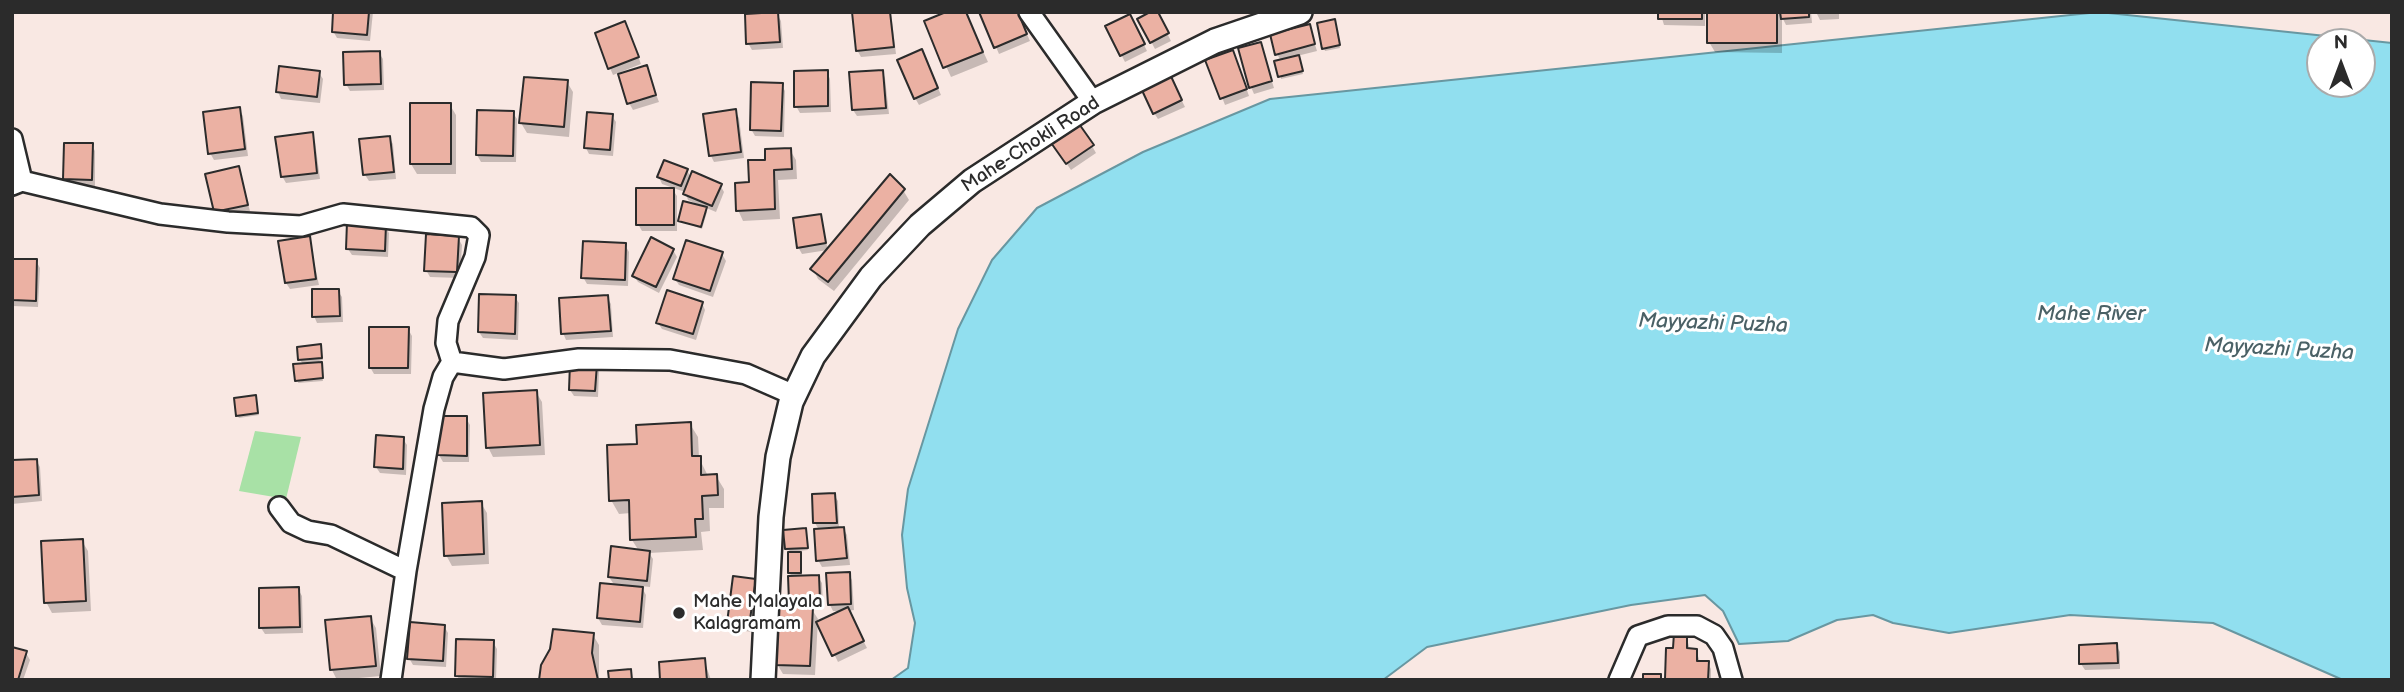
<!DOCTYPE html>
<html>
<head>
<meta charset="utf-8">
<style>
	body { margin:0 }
	#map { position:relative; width:2404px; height:692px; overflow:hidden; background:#f9e8e3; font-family:"Balsamiq Sans",sans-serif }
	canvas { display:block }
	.frame { position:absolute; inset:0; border:14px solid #2b2b2b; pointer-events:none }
	.north { position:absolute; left:2306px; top:28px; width:70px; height:70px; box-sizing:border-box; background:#fff; border:2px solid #aaa; border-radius:50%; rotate:0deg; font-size:19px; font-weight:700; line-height:28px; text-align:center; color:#2b2b2b }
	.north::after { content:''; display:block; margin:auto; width:24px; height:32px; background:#2b2b2b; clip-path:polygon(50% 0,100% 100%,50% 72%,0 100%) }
</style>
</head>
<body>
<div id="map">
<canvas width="2404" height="692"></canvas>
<div class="frame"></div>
<div class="north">N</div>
</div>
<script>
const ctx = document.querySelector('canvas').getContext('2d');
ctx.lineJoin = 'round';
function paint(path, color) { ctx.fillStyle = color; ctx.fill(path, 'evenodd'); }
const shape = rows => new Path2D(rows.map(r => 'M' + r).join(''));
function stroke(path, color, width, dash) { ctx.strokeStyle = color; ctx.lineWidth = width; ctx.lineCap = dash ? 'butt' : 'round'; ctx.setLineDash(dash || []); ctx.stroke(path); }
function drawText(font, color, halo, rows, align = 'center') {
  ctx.font = font + ' "Balsamiq Sans",sans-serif'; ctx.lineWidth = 6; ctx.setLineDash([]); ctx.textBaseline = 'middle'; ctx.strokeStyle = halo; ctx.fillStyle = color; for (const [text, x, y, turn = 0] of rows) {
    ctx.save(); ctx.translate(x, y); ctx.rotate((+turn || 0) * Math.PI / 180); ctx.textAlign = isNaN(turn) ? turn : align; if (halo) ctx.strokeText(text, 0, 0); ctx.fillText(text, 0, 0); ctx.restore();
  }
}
const green = shape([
	[255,431,301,437,286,499,239,491]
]);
const water = shape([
	[2099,12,2392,43,2392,680,2343,680,2213,623,2070,615,1949,633,1893,623,1873,615,1837,620,1788,641,1739,644,1723,611,1705,595,1631,605,1427,647,1383,680,891,680,908,668,915,623,907,588,902,535,908,489,958,329,992,260,1037,208,1143,152,1270,99,2099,12],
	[2320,42,2362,42,2362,84,2320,84,2320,42]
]);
const shadow = shape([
	[335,12,373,12,370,41,337,38,333,31],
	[891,12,896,54,861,57,857,50,854,13],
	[965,12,988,62,951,77,926,22],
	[981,12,1017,12,1030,41,999,54],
	[1156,12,1171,41,1155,49,1139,19],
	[1660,12,1705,12,1705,26,1664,25],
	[1709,12,1811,12,1812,23,1786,25,1782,17,1782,53,1715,52,1709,42],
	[1816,12,1839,12,1839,19,1820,20],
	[777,14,781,21,783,48,752,50,748,43],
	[1133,23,1147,51,1125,62,1107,27],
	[1335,24,1340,48,1325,51,1324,48],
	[1309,26,1317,51,1297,56,1303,74,1281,79,1281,61,1277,54],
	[628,30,641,64,613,75,610,68],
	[1260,44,1274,88,1254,94,1251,87],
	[379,53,383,59,384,90,350,91,346,84],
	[925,58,941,95,919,105,915,98],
	[1236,59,1249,96,1225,105,1208,61],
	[646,68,659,102,633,110,629,103],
	[882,71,885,78,889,114,857,116,853,110],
	[827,72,830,79,831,112,800,113,796,106],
	[319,73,323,79,320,103,281,99,278,92],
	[1172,81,1185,107,1158,119,1154,113],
	[567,82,573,92,569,137,527,133,521,123],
	[782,85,785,91,784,137,755,136,751,129],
	[411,105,450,105,456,115,456,174,417,174,411,164],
	[239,109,243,116,248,156,214,160,210,153],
	[735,111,739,118,744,158,714,162,711,156],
	[513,113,517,119,516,162,481,162,477,155],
	[612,116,616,122,613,156,589,154,586,148],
	[312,134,315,141,320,179,286,183,282,176],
	[389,137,393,144,396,179,369,181,365,175],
	[92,145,95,151,95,186,69,186,65,179],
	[1092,146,1096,153,1071,170,1055,147],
	[790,150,796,160,797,179,778,180,780,219,743,221,738,210,751,184,767,161],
	[238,168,250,211,219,218,215,212],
	[687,170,691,178,720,185,724,192,716,212,704,207,707,212,702,229,680,221,699,205,688,200,685,192,662,184,659,177],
	[673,190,677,196,677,231,642,231,638,224],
	[903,190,909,200,834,291,818,279,813,269],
	[820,216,828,250,802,254,798,247],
	[385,226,389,233,388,257,352,255,348,249],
	[309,238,319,285,290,289,286,283],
	[458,238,462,245,460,278,430,277,426,270],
	[625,245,629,252,628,286,587,284,583,277],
	[673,250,677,257,659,293,638,282,634,276],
	[722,254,726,261,713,297,679,285,675,279],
	[12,260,36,261,40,268,38,307,12,306],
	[338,291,342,297,343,322,317,323,314,316],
	[515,297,519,303,518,340,483,338,479,332],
	[607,297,611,304,613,337,566,340,563,333],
	[702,303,705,310,696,340,662,329,658,323],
	[408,329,412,336,411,374,374,374,370,367],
	[320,346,323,360,319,361,323,381,298,383,303,365,300,359],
	[596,365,599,372,598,397,574,396,570,390],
	[536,392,542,402,545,455,493,457,488,447],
	[255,397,259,415,239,418,237,415],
	[466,418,470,425,469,462,443,462,439,455],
	[690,424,698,437,699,458,708,476,716,476,724,489,724,508,709,508,710,531,701,532,703,550,649,553,653,559,650,587,641,586,646,595,643,628,602,625,598,618,615,586,609,577,639,551,632,540,631,513,619,514,611,500,639,446],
	[403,439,407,445,406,475,380,473,376,467],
	[36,460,40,467,42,501,12,504,12,462],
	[834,495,838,501,839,529,843,528,847,535,850,565,822,567,818,560,819,530,815,523],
	[481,503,487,513,489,564,452,566,446,555],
	[805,530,808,550,799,551,802,556,802,577,818,577,822,583,823,607,811,608,818,619,815,675,783,674,777,664,795,608,791,602,790,551,786,549],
	[82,541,88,551,91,611,52,613,46,602],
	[849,574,852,580,854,610,848,611,867,648,838,662,819,623,846,611,833,611,830,605],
	[755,581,759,587,752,632,732,629,728,623],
	[298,589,302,596,303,633,265,634,261,628],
	[370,618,376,628,381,676,337,680,332,670],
	[444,626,448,633,446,667,413,665,409,658],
	[554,631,593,635,599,645,599,680,541,680],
	[1686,635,1690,650,1696,650,1700,662,1708,663,1711,669,1711,680,1666,678,1675,650],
	[493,642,497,649,496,680,459,680,457,675],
	[2116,645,2120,652,2120,669,2085,670,2081,664],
	[26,653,30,660,23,680,12,680],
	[704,660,711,680,662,680]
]);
const building = shape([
	[333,12,369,12,367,35,332,32,333,12],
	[778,12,780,42,746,44,745,14,778,12],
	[852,12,890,12,894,47,856,51,852,12],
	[946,12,966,12,983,52,943,68,924,21,946,12],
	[979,12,1018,12,1027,34,994,48,979,12],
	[1150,12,1158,12,1169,33,1150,43,1137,19,1150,12],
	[1658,12,1702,12,1702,19,1658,19,1658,12],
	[1707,12,1777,12,1777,43,1707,43,1707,12],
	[1780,12,1809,12,1809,17,1781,19,1780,12],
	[1130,14,1145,44,1120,56,1105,26,1130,14],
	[1335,19,1340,45,1322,49,1317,23,1335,19],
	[625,21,639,57,608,69,595,33,625,21],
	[1310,24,1315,44,1275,55,1270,34,1310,24],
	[1261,42,1272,81,1249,88,1238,48,1261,42],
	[922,49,938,88,914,99,897,60,922,49],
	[1233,50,1247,89,1220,99,1205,60,1233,50],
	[380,51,381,84,344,85,343,52,380,51],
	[1299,55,1303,71,1278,77,1274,61,1299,55],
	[647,65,656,95,627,104,618,74,647,65],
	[279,66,320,71,317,97,276,92,279,66],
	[828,70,828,106,794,107,794,71,828,70],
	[883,70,886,108,852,110,849,72,883,70],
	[1169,72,1182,100,1153,114,1140,86,1169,72],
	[524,77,568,80,564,127,519,123,524,77],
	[751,82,783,83,781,131,750,130,751,82],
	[410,103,451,103,451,164,410,164,410,103],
	[240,107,245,149,208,154,203,112,240,107],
	[736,109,741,152,709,156,703,114,736,109],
	[477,110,514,111,513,156,476,155,477,110],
	[587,112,613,114,610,150,584,148,587,112],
	[1077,121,1094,145,1066,164,1049,140,1077,121],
	[313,132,317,173,281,177,275,137,313,132],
	[390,136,394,172,363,175,359,139,390,136],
	[64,143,93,143,92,180,63,179,64,143],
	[791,148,792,169,774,170,775,209,736,211,735,183,749,182,748,160,765,160,765,149,791,148],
	[664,160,688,169,681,186,657,177,664,160],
	[239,166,248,205,214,212,205,174,239,166],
	[692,171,722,184,712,206,683,194,692,171],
	[890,174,905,189,828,282,810,269,890,174],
	[636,188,674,188,674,225,636,225,636,188],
	[683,201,707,207,701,227,678,221,683,201],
	[821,214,826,243,797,248,793,218,821,214],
	[347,222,386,224,385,251,346,249,347,222],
	[426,234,459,236,457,272,424,271,426,234],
	[310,236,316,279,285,283,278,241,310,236],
	[651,237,674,249,656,287,632,276,651,237],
	[686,240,723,252,710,291,673,279,686,240],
	[583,241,626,243,625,280,581,278,583,241],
	[12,259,37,259,36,301,12,300,12,259],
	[312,289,339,289,340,316,312,317,312,289],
	[667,290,703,302,693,334,656,323,667,290],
	[479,294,516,295,515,334,478,332,479,294],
	[608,295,611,331,561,334,559,298,608,295],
	[369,327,409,327,408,368,369,368,369,327],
	[321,344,322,358,298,360,297,347,321,344],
	[322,362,323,378,295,381,293,364,322,362],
	[570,363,597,364,595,391,569,390,570,363],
	[537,390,540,445,486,448,483,393,537,390],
	[256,395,258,413,236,416,234,398,256,395],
	[438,416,467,416,467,456,437,455,438,416],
	[691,422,692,456,701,456,701,475,717,474,718,495,702,496,703,519,695,519,696,537,630,540,629,500,609,501,607,445,637,444,636,425,691,422],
	[376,435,404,437,403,469,374,467,376,435],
	[37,459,39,495,12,497,12,460,37,459],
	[835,493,837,523,813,523,812,494,835,493],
	[482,501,484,554,444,556,442,503,482,501],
	[844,527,847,558,816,561,814,529,844,527],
	[806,528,808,548,785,549,783,530,806,528],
	[83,539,86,601,44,603,41,541,83,539],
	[611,546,650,551,647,581,608,577,611,546],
	[788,552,801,552,801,573,788,573,788,552],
	[850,572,851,604,828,605,826,573,850,572],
	[819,575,820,601,789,602,788,576,819,575],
	[733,576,756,579,749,626,727,623,733,576],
	[600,583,643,587,640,622,597,618,600,583],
	[299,587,300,627,259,628,259,588,299,587],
	[777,605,813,607,810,666,775,665,777,605],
	[848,607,864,641,832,656,816,622,848,607],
	[371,616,376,666,330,670,325,620,371,616],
	[410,622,445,625,443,661,407,659,410,622],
	[553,629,594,633,592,653,598,680,539,680,541,665,550,649,553,629],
	[1674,633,1687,634,1687,648,1697,649,1697,661,1709,661,1708,680,1665,679,1666,648,1673,648,1674,633],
	[456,639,494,640,493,677,455,676,456,639],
	[2117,643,2118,663,2079,664,2079,645,2117,643],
	[12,647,27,651,18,680,12,680,12,647],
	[705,658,707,680,660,680,659,662,705,658],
	[631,669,632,680,609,680,608,671,631,669],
	[1643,674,1661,674,1661,680,1643,680,1643,674]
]);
const minor = shape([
	[1029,12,1093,102],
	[12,139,22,181],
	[12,185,22,181,160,214,228,222,301,226,343,214,471,227,479,235,475,257,448,321,446,343,452,362,504,369,579,359,670,360,746,374,794,395],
	[279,507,291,523,308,531,331,535,406,571,391,680],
	[406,571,434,409,443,377,452,362],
	[1619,680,1638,636,1668,626,1697,626,1714,635,1723,648,1732,680]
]);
const tertiary = shape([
	[763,680,771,517,778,457,791,402,813,356,871,277,920,225,972,181,1093,102,1215,41,1300,12]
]);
const markers = [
	[679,613,7,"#2b2b2b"]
];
const streetNames = [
	["Mahe-Chokli Road",1031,145,-33]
];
const poiNames = [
	["Mahe Malayala",693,602],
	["Kalagramam",693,624]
];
const waterNames = [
	["Mahe River",2091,315],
	["Mayyazhi Puzha",1713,324,2],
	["Mayyazhi Puzha",2279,350,3]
];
paint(green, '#a8e1a6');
paint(water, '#91dfef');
stroke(water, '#6897a1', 2);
paint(shadow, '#0003');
paint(building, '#ebb1a3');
stroke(building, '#2b2b2b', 2);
stroke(minor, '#2b2b2b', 24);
stroke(tertiary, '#2b2b2b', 28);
stroke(minor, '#fff', 19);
stroke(tertiary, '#fff', 23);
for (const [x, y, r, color] of markers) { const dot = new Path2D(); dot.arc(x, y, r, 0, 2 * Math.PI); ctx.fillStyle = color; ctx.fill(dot); stroke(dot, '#fff', 2.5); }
drawText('19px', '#2b2b2b', '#fff', streetNames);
drawText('19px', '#2b2b2b', '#fff', poiNames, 'left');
drawText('italic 21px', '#4a6166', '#fff', waterNames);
</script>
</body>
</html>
